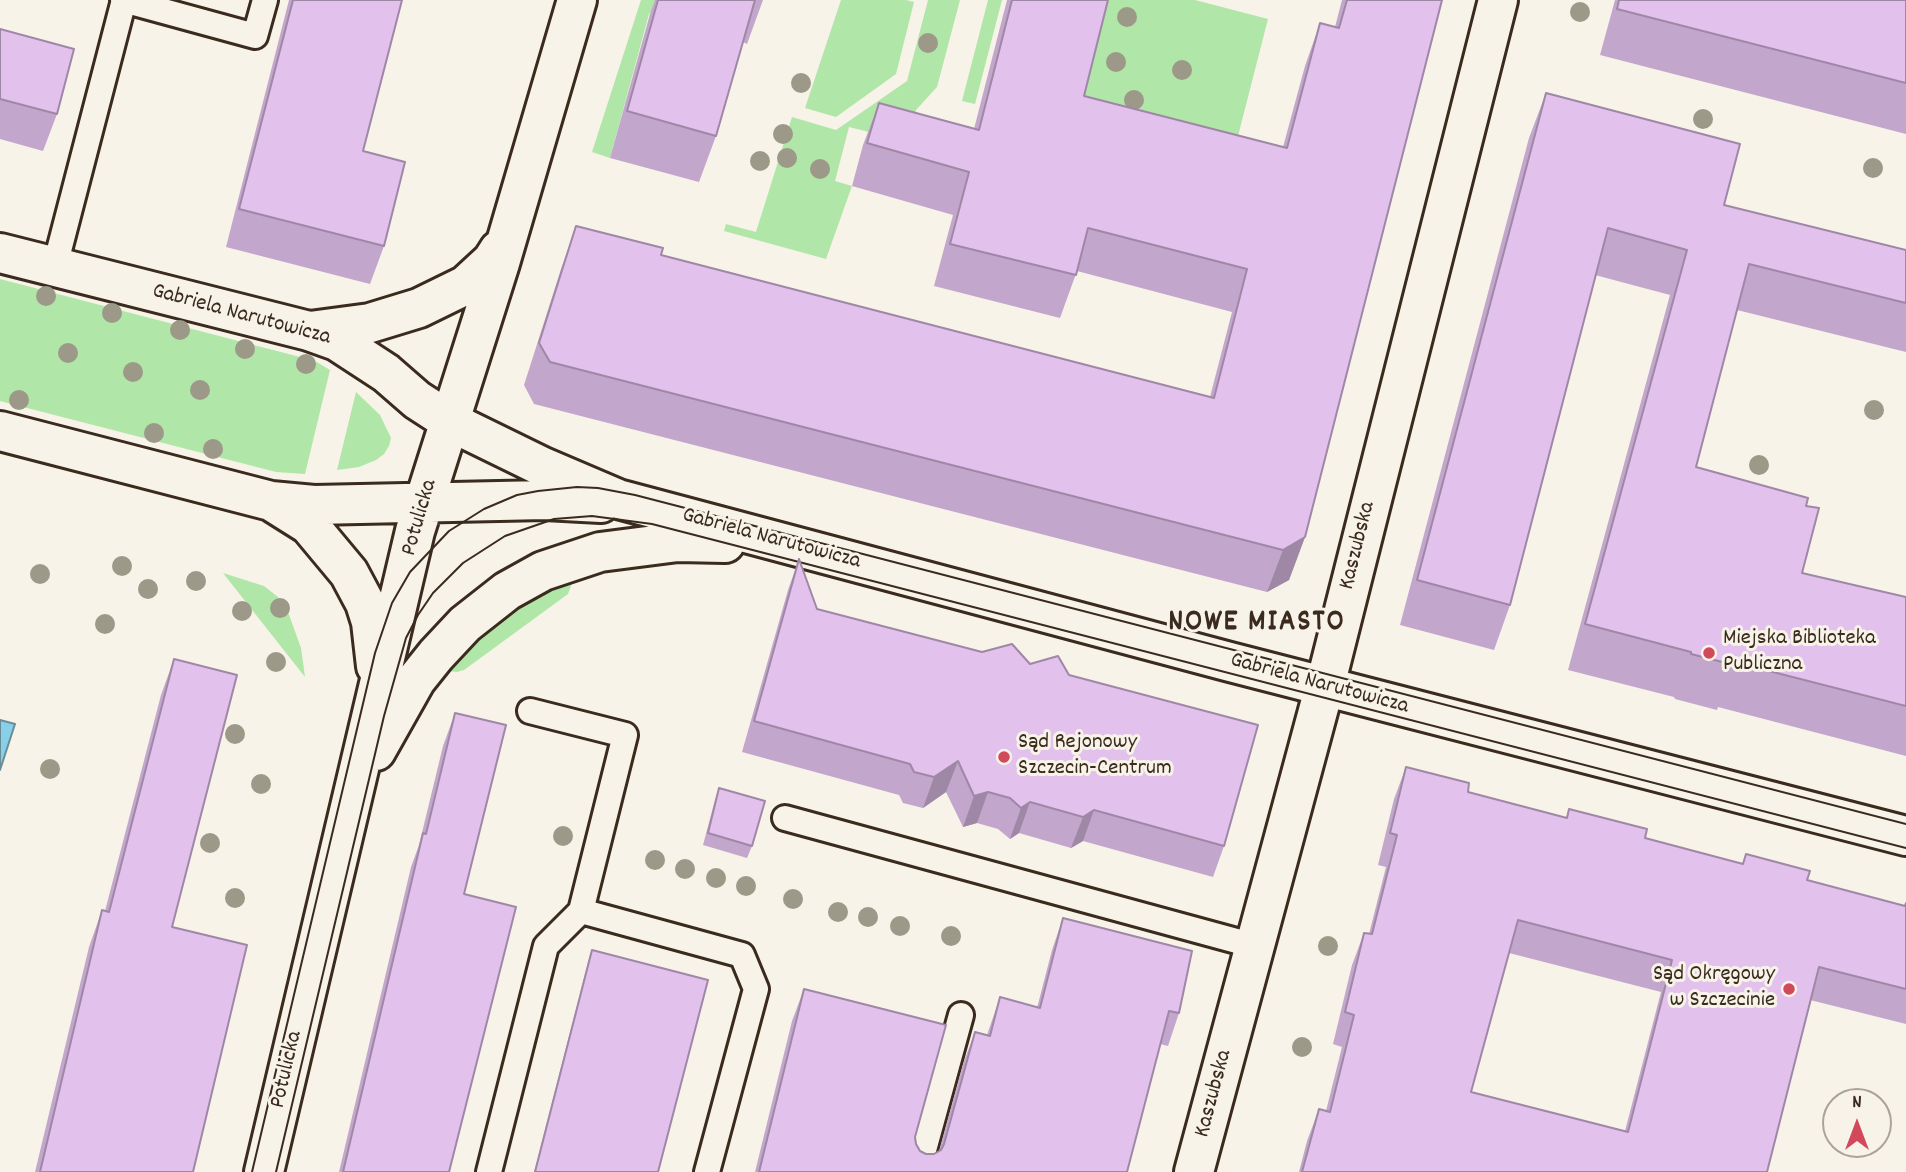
<!DOCTYPE html>
<html>
<head>
<meta charset="utf-8">
<style>
	body { margin:0 }
	#map { position:relative; width:1906px; height:1172px; overflow:hidden; background:#f7f3e8; font-family:Dekko,sans-serif }
	canvas { display:block }
	.north { position:absolute; left:1822px; top:1088px; width:70px; height:70px; box-sizing:border-box; background:#f7f3e8; border:2px solid #aca397; border-radius:50%; rotate:0deg; font-size:19px; font-weight:700; line-height:28px; text-align:center; color:#3b2a1e }
	.north::after { content:''; display:block; margin:auto; width:24px; height:32px; background:#d1495b; clip-path:polygon(50% 0,100% 100%,50% 72%,0 100%) }
</style>
</head>
<body>
<div id="map">
<canvas width="1906" height="1172"></canvas>
<div class="north">N</div>
</div>
<script>
const ctx = document.querySelector('canvas').getContext('2d');
ctx.lineJoin = 'round';
function paint(path, color) { ctx.fillStyle = color; ctx.fill(path, 'evenodd'); }
const shape = rows => new Path2D(rows.map(r => 'M' + r).join(''));
function stroke(path, color, width, dash) { ctx.strokeStyle = color; ctx.lineWidth = width; ctx.lineCap = dash ? 'butt' : 'round'; ctx.setLineDash(dash || []); ctx.stroke(path); }
function drawText(font, color, halo, rows, align = 'center') {
  ctx.font = font + ' Dekko,sans-serif'; ctx.lineWidth = 6; ctx.setLineDash([]); ctx.textBaseline = 'middle'; ctx.strokeStyle = halo; ctx.fillStyle = color; for (const [text, x, y, turn = 0] of rows) {
    ctx.save(); ctx.translate(x, y); ctx.rotate((+turn || 0) * Math.PI / 180); ctx.textAlign = isNaN(turn) ? turn : align; if (halo) ctx.strokeText(text, 0, 0); ctx.fillText(text, 0, 0); ctx.restore();
  }
}
const green = shape([
	[641,0,663,0,649,14,610,158,592,152],
	[841,0,906,0,914,2,896,74,836,117,805,108],
	[928,0,960,0,937,87,916,110,909,142,849,127,835,181,852,186,826,259,724,231,726,224,756,232,792,117,836,130,907,81],
	[988,0,1002,0,975,104,962,101],
	[1103,0,1195,0,1268,19,1227,179,1071,127],
	[0,279,300,357,315,361,330,370,305,474,276,472,0,401],
	[356,392,380,415,391,438,389,446,384,454,376,460,359,467,337,470],
	[223,573,264,586,278,597,288,612,301,648,305,677],
	[572,583,568,594,464,670,457,672,449,671,457,658,487,626,532,598]
]);
const water = shape([
	[0,720,15,724,0,770,0,720]
]);
const lane = shape([
	[123,0,255,36,265,0],
	[55,266,124,0],
	[530,711,625,735,581,911,742,955,756,989,707,1172],
	[785,818,1255,946],
	[489,1172,546,946,581,911],
	[918,1172,961,1015]
]);
const street = shape([
	[1194,1172,1328,674,1498,0]
]);
const secondary = shape([
	[0,253,309,331,337,341,386,373,417,400,451,422,543,467,618,499,1230,662,1906,836],
	[310,331,370,323,419,308,466,285,492,261,499,250],
	[0,431,271,501,314,505,545,500,601,503],
	[274,503,309,525,349,573,365,603,371,622,376,666],
	[376,751,416,680,436,655,465,624,507,591,543,571,600,552,678,542,725,543],
	[264,1172,415,531,500,263,577,0]
]);
const tram = shape([
	[252,1172,375,653,392,603,410,572,449,531,484,509,517,495,538,491,577,487,598,488,635,495,1906,824],
	[276,1172,384,716,406,638,418,615,433,593,463,563,505,536,554,519,592,516,652,524,1906,848]
]);
const trees = [
	[1580,12],
	[1127,17],
	[928,43],
	[1116,62],
	[1182,70],
	[801,83],
	[1134,100],
	[1703,119],
	[783,134],
	[787,158],
	[760,161],
	[1873,168],
	[820,169],
	[46,296],
	[112,313],
	[180,330],
	[245,349],
	[68,353],
	[306,364],
	[133,372],
	[200,390],
	[19,400],
	[1874,410],
	[154,433],
	[213,449],
	[1759,465],
	[122,566],
	[40,574],
	[196,581],
	[148,589],
	[280,608],
	[242,611],
	[105,624],
	[276,662],
	[235,734],
	[50,769],
	[261,784],
	[563,836],
	[210,843],
	[655,860],
	[685,869],
	[716,878],
	[746,886],
	[235,898],
	[793,899],
	[838,912],
	[868,917],
	[900,926],
	[951,936],
	[1328,946],
	[1302,1047]
];
const wall = shape([
	[289,0,402,0,363,151,384,246,370,284,226,247],
	[655,0,763,0,747,44,743,42,716,136,699,182,610,158,650,14],
	[1007,0,1108,0,1084,96,1283,147,1305,66,1320,23,1335,27,1342,0,1442,0,1305,537,1289,580,1267,592,534,404,524,385,561,269,576,226,661,255,1210,397,1232,312,1077,271,1060,318,934,286,953,215,852,186,863,145,879,103,974,129],
	[1615,0,1906,0,1906,134,1600,55],
	[0,29,57,114,43,151,0,139],
	[1546,93,1724,205,1906,250,1906,352,1737,310,1696,467,1806,506,1802,573,1906,597,1906,756,1718,707,1717,710,1675,699,1674,697,1568,670,1670,295,1595,275,1510,605,1494,650,1400,625,1529,138],
	[799,559,817,609,1069,675,1224,846,1213,877,1083,841,1071,848,1019,833,1010,839,998,829,977,823,963,827,946,792,923,808,903,803,899,795,742,752,788,590],
	[174,659,172,927,193,1172,35,1172,89,947,102,910,105,911,161,695],
	[455,713,464,894,449,1172,339,1172,411,867,419,845,443,746],
	[1406,767,1468,792,1566,818,1569,809,1645,838,1742,864,1746,854,1807,880,1905,906,1906,902,1906,1024,1810,1000,1767,1172,1299,1172,1307,1141,1319,1109,1326,1111,1342,1047,1333,1044,1352,965,1364,933,1369,934,1386,867,1378,865,1394,799],
	[1509,953,1661,992,1625,1131,1471,1092],
	[719,788,752,846,747,858,703,845,715,800],
	[1063,918,1179,1013,1168,1046,1160,1044,1127,1172,755,1172,792,1021,804,989,915,1137,916,1144,920,1151,926,1154,934,1154,939,1151,963,1064,975,1032,987,1035,1000,997,1037,1008,1052,950],
	[592,950,658,1172,534,1172,588,962]
]);
const shadedWall = shape([
	[1305,537,1289,580,1267,592,1283,550],
	[958,761,946,792,923,808,934,777],
	[988,792,977,823,963,827,974,796],
	[1030,802,1019,833,1010,839,1021,808],
	[1094,810,1083,841,1071,848,1083,817]
]);
const building = shape([
	[293,0,402,0,363,151,405,162,384,246,239,209,293,0],
	[658,0,755,0,716,136,627,111,658,0],
	[1012,0,1108,0,1084,96,1287,148,1320,23,1339,28,1347,0,1442,0,1305,537,1283,550,550,362,539,343,576,226,663,248,661,255,1214,398,1247,269,1088,228,1076,275,950,244,969,172,867,143,879,103,979,130,1012,0],
	[1619,0,1906,0,1906,83,1617,9,1619,0],
	[0,29,74,49,57,114,0,99,0,29],
	[1546,93,1740,144,1724,205,1906,250,1906,303,1749,264,1696,467,1808,498,1806,506,1819,508,1802,573,1906,597,1906,706,1734,662,1734,665,1691,654,1691,652,1585,624,1687,250,1608,228,1510,605,1417,580,1546,93],
	[799,559,817,609,982,652,1012,644,1030,664,1058,656,1069,675,1258,725,1224,846,1094,810,1083,817,1030,802,1021,808,1010,798,988,792,974,796,958,761,934,777,914,772,910,764,754,721,799,559],
	[174,659,237,675,172,927,247,945,193,1172,40,1172,102,910,109,912,174,659],
	[455,713,506,725,464,894,516,907,449,1172,343,1172,423,833,426,834,455,713],
	[1406,767,1469,783,1468,792,1567,818,1569,809,1647,829,1645,838,1743,864,1746,854,1810,871,1807,880,1905,906,1906,903,1906,989,1819,967,1767,1172,1302,1172,1319,1109,1330,1112,1354,1015,1345,1012,1364,933,1372,934,1397,835,1390,833,1406,767],
	[1518,920,1672,960,1628,1132,1471,1092,1518,920],
	[719,788,765,801,752,846,708,833,719,788],
	[1063,918,1192,951,1179,1013,1169,1011,1127,1172,759,1172,804,989,946,1025,915,1137,916,1144,920,1151,926,1154,934,1154,941,1150,944,1144,975,1032,990,1036,1000,997,1040,1008,1063,918],
	[592,950,708,980,658,1172,535,1172,592,950]
]);
const markers = [
	[1709,653,7,"#d1495b"],
	[1004,757,7,"#d1495b"],
	[1789,989,7,"#d1495b"]
];
const streetNames = [
	["Gabriela Narutowicza",241,316,15],
	["Potulicka",421,518,-74],
	["Gabriela Narutowicza",771,540,15],
	["Kaszubska",1359,546,-76],
	["Gabriela Narutowicza",1319,685,15],
	["Potulicka",288,1070,-77],
	["Kaszubska",1215,1094,-75]
];
const poiNames = [
	["Miejska Biblioteka",1723,640],
	["Publiczna",1723,666],
	["Sąd Rejonowy",1018,744],
	["Szczecin-Centrum",1018,770],
	["Sąd Okręgowy",1775,976,"right"],
	["w Szczecinie",1775,1002,"right"]
];
const districtNames = [
	["NOWE MIASTO",1257,625]
];
paint(green, '#b0e6a8');
paint(water, '#88d0ea');
stroke(water, '#698e98', 2);
stroke(lane, '#3b2a1e', 30);
stroke(street, '#3b2a1e', 44);
stroke(secondary, '#3b2a1e', 44);
stroke(lane, '#f7f3e8', 24);
stroke(street, '#f7f3e8', 38);
stroke(secondary, '#f7f3e8', 38);
stroke(tram, '#3b2a1e', 2);
ctx.fillStyle = '#9c9988';
for (const [x, y] of trees) { ctx.beginPath(); ctx.arc(x, y, 10, 0, 2 * Math.PI); ctx.fill(); }
paint(wall, '#c3a6cc');
paint(shadedWall, '#9f87a6');
paint(building, '#e3c1ed');
stroke(building, '#9f87a6', 2);
for (const [x, y, r, color] of markers) { const dot = new Path2D(); dot.arc(x, y, r, 0, 2 * Math.PI); ctx.fillStyle = color; ctx.fill(dot); stroke(dot, '#f7f3e8', 2.5); }
drawText('23px', '#3b2a1e', '#f7f3e8', streetNames);
drawText('23px', '#3b2a1e', '#f7f3e8', poiNames, 'left');
ctx.letterSpacing = '2px';
drawText('bold 30px', '#3b2a1e', '#f7f3e8', districtNames);
ctx.letterSpacing = '0px';
</script>
</body>
</html>
